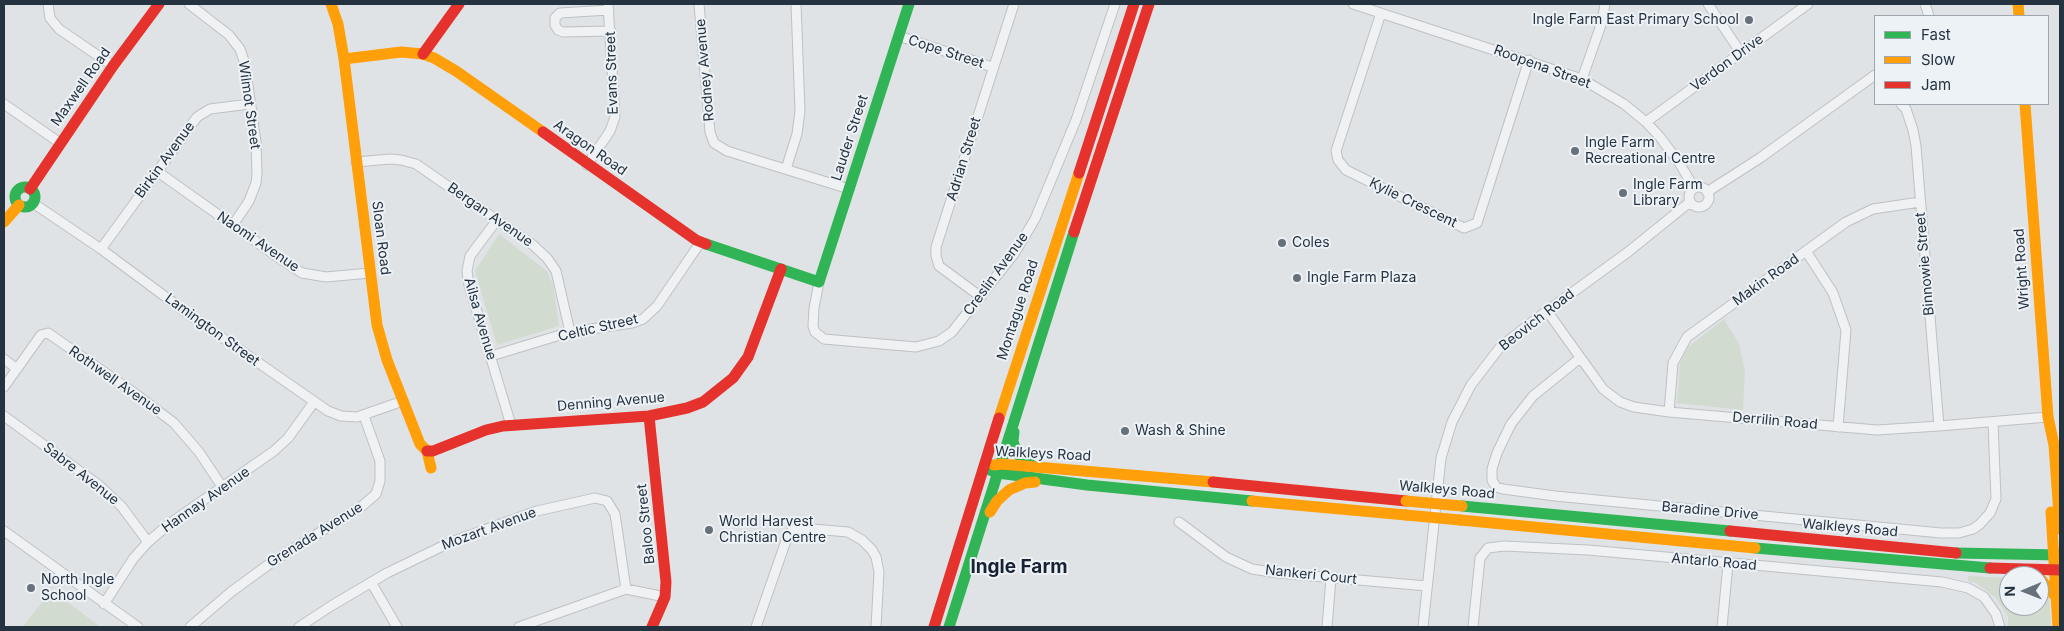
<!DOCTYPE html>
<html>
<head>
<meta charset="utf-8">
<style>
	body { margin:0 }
	#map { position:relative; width:2064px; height:631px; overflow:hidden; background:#e0e3e6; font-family:Inter,sans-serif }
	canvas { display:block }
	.frame { position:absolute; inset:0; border:5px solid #253341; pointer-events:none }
	.legend { position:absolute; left:1874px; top:15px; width:175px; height:90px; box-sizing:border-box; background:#edf2f6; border:1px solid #9da6ae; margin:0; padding:6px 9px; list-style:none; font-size:15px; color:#253341 }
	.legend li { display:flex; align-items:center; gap:10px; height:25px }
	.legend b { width:25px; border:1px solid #9da6ae }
	.north { position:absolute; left:1999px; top:566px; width:50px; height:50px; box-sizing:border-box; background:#edf2f6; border:1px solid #9da6ae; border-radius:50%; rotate:269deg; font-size:14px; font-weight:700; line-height:20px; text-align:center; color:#253341 }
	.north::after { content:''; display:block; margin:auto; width:18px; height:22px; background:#66717b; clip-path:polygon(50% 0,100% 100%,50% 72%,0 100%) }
</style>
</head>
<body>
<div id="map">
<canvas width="2064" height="631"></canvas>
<div class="frame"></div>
<ul class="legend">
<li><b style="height:6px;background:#30b455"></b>Fast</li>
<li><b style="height:6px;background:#ff9f0a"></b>Slow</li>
<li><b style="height:6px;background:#e5322d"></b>Jam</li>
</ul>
<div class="north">N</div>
</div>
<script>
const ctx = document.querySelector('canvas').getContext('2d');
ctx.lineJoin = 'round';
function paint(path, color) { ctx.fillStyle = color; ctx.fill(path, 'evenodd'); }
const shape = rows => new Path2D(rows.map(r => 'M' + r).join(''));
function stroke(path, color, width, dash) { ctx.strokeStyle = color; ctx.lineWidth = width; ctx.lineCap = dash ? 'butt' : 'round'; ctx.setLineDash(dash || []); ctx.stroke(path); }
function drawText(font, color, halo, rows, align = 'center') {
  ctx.font = font + ' Inter,sans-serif'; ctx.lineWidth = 4; ctx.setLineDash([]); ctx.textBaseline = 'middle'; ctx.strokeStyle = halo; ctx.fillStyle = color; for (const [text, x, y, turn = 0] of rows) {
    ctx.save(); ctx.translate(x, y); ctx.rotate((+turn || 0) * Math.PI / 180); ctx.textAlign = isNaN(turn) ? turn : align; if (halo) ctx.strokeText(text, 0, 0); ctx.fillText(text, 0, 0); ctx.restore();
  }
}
const green = shape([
	[499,234,547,271,553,285,559,326,497,345,475,271],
	[1724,319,1739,344,1745,372,1743,410,1677,403,1680,362,1688,347],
	[1968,576,2009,578,2009,606,2039,606,2039,586,2049,596,2051,627,2008,627,2008,617,1996,598,1976,583,1968,581],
	[52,590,100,627,22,627]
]);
const street = shape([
	[48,4,50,18,59,29,113,66],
	[189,4,229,35,240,49,245,64,256,142,257,174,256,183,249,201,233,225],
	[699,4,710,132,714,143,727,151,849,189],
	[1353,4,1582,79,1624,104,1646,122,1660,137,1680,164,1694,188],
	[1708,4,1741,53],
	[1925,4,1929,16],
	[609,10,560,13,555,18,555,25,558,30,563,32,611,31],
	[1381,13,1336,151,1338,160,1346,170,1464,228,1477,223,1529,60],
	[899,36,992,67],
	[1582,79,1602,22,1605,4],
	[4,104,60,143],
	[1901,104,1906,109,1913,130,1916,146,1939,426],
	[1646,122,1808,4],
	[356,162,390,159,401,160,416,164,533,245,547,258,556,271,570,332],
	[587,165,610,131,615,117,608,4],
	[786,169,797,134,800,111,796,4],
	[158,172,282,260,302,273,326,277,370,273],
	'1689 197a10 10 0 1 1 20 0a10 10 0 1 1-20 0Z',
	[1707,192,1760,158,1875,75],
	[33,203,101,249,194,318,328,411,341,416,357,417,403,401],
	[497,220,470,256,467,271,469,285,511,425],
	[101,249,197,117,210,109,250,104],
	[1806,251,1833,293,1846,330,1838,427],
	[819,282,814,308,813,326,815,332,824,339,916,347,939,341,952,332,1014,254,1035,219,1076,120,1115,4],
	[981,297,939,266,936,256,936,247,1014,4],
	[1547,311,1603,389,1620,402,1634,407,1669,412,1877,430,1939,426,2048,417],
	[491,356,570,332,632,323,643,319,657,306,700,243],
	[1580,358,1533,396,1511,424,1497,453,1492,469,1492,480,1496,487,1503,489,1555,496,1941,533,1959,533,1973,529,1980,524,1990,513,1996,499,1993,422],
	[4,359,17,369],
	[4,387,41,335,48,333,137,395,174,423,199,452,223,488],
	[1669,412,1673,363,1687,337,1846,222,1873,209,1920,202],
	[4,416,100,486,122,507,148,542],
	[1179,522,1226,557,1252,569,1278,573,1427,586],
	[4,531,138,627],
	[371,582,397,627],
	[104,604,133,559,148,542,169,524,274,451,288,438,314,402],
	[190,627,231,592,272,562,362,506,376,494,380,481,380,461,364,416],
	[299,627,331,606,387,573,451,542,537,511,595,498,607,501,615,514,626,589],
	[519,627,626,589,665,597],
	[756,627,788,535,793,530,801,528,848,532,862,540,872,550,876,557,879,572,876,627],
	[1327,627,1331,578],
	[1423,627,1441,458,1452,422,1471,385,1501,346,1532,322,1628,252,1690,202],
	[1473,627,1480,558,1488,548,1504,546,1588,550,1942,582,1968,588,1984,597,1996,614,2000,627],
	[1722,627,1728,564]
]);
const fast = shape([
	'15 197a10 10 0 1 1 20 0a10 10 0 1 1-20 0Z',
	[706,244,819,282,909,4],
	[1014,432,1013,441,1016,451,1021,458,1033,466],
	[990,470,998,473,1087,485,1252,501],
	[1462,506,1730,531],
	[1755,548,1990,568],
	[1956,553,2060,555],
	[949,627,1074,232]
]);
const slow = shape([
	[331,4,338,24,344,59,377,325,387,360,420,444,427,451,431,468],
	[2018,4,2019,16],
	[344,59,401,52,423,54,434,58,456,71,543,132],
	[2025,104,2048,417,2054,445,2060,529],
	[4,222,19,205],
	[999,418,1079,173],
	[994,465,1001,464,1213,482],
	[1252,501,1406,515],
	[990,512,997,501,1009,490,1025,483,1035,482],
	[2051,512,2058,627],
	[1460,520,1755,548],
	[2039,577,2056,597]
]);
const jam = shape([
	[423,54,459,4],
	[543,132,696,240,706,244],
	[1079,173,1134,4],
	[30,189,113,66,159,4],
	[1074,232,1149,4],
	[649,416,666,582,665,597,652,627],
	[427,451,433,451,486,430,503,426,649,416,687,408,703,402,733,378,748,357,781,269],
	[1213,482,1406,501],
	[1730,531,1956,553],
	[1990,568,2060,570],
	[934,627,999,418]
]);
const slowBridge = shape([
	[1406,501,1462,506],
	[1406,515,1460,520]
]);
const markers = [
	[1749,20,5,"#66717b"],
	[1575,151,5,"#66717b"],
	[1623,193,5,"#66717b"],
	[1282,243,5,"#66717b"],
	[1297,278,5,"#66717b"],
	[1125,431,5,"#66717b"],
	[709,530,5,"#66717b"],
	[31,588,5,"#66717b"]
];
const poiNames = [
	["Ingle Farm East Primary School",1739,20,"right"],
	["Ingle Farm",1585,143],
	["Recreational Centre",1585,159],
	["Ingle Farm",1633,185],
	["Library",1633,201],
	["Coles",1292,243],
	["Ingle Farm Plaza",1307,278],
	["Wash & Shine",1135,431],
	["World Harvest",719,522],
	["Christian Centre",719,538],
	["North Ingle",41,580],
	["School",41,596]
];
const streetNames = [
	["Cope Street",946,52,18],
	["Verdon Drive",1727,63,-36],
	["Roopena Street",1542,67,20],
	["Rodney Avenue",705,70,-95],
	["Evans Street",612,73,-92],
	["Maxwell Road",81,87,-55],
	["Wilmot Street",249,105,82],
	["Lauder Street",850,138,-72],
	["Aragon Road",590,148,35],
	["Adrian Street",964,159,-73],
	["Birkin Avenue",165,160,-54],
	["Kylie Crescent",1413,203,26],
	["Bergan Avenue",490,215,35],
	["Sloan Road",381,238,83],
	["Naomi Avenue",258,242,34],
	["Binnowie Street",1925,264,-95],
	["Wright Road",2022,269,-94],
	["Creslin Avenue",996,274,-54],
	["Makin Road",1766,280,-36],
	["Montague Road",1018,310,-72],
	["Ailsa Avenue",480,319,74],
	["Beovich Road",1537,320,-38],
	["Celtic Street",598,328,-13],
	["Lamington Street",212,330,36],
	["Rothwell Avenue",115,381,35],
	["Denning Avenue",611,402,-5],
	["Derrilin Road",1775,421,5],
	["Walkleys Road",1043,454,3],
	["Sabre Avenue",81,474,38],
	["Walkleys Road",1447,490,5],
	["Hannay Avenue",206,500,-35],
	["Baradine Drive",1710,511,5],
	["Baloo Street",646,524,-96],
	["Walkleys Road",1850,528,5],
	["Mozart Avenue",489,529,-20],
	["Grenada Avenue",315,535,-32],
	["Antarlo Road",1714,562,5],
	["Nankeri Court",1311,575,6]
];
const districtNames = [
	["Ingle Farm",1019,567]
];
paint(green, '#d2dbcf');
stroke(street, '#bec1c4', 11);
stroke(street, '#eff1f3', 9);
stroke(fast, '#30b455', 11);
stroke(slow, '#ff9f0a', 11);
stroke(jam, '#e5322d', 11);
stroke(slowBridge, '#ff9f0a', 11);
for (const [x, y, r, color] of markers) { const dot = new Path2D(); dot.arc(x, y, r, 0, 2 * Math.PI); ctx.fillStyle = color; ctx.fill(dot); stroke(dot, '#edf2f6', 2); }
drawText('14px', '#253341', '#edf2f6', poiNames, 'left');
drawText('14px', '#253341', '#edf2f6', streetNames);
drawText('bold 19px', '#172332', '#edf2f6', districtNames);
</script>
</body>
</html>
